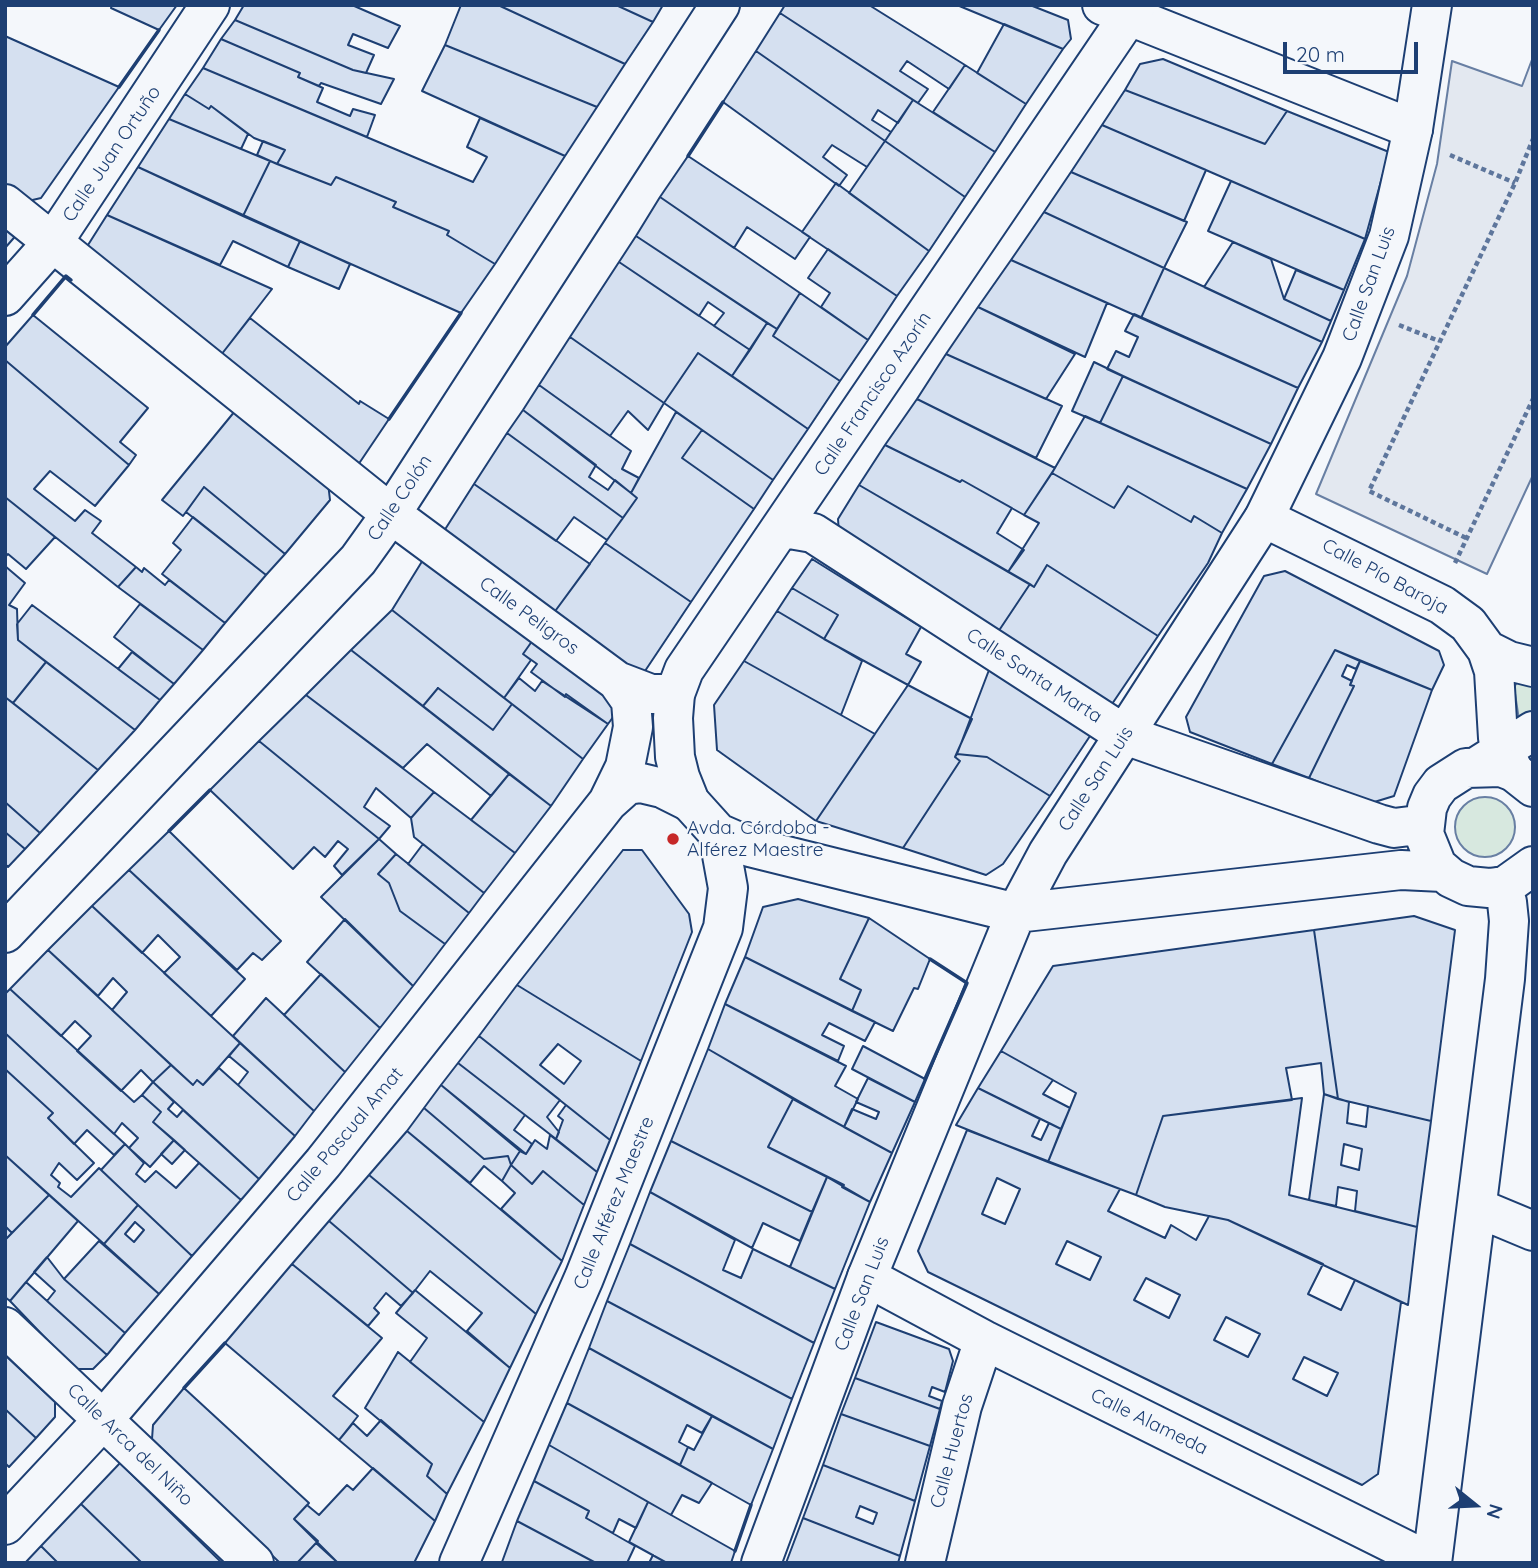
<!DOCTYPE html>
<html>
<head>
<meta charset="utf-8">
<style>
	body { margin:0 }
	#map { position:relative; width:1538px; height:1568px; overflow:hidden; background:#f4f7fb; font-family:Quicksand,sans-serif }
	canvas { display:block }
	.frame { position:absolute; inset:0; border:7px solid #1d3f73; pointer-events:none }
	.north { position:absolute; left:1440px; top:1470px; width:70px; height:70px; -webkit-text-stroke:5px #f4f7fb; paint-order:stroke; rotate:108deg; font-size:19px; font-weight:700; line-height:28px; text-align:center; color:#1d3f73 }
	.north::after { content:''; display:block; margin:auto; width:24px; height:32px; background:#1d3f73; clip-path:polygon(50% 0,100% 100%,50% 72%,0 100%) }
	.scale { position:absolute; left:1283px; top:42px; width:135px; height:32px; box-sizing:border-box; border:4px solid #1d3f73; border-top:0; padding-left:9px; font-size:21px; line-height:24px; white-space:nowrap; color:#1d3f73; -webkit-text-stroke:5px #f4f7fb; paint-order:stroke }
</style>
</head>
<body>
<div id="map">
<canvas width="1538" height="1568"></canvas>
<div class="frame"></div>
<div class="north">N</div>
<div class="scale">20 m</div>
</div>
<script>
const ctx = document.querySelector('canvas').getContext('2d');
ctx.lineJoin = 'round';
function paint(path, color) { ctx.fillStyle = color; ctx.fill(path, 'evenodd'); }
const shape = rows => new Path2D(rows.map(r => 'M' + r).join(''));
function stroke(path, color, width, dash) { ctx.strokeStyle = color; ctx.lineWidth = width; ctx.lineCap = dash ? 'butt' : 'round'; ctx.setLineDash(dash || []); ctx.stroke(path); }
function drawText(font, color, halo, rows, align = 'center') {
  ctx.font = font + ' Quicksand,sans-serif'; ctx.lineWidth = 5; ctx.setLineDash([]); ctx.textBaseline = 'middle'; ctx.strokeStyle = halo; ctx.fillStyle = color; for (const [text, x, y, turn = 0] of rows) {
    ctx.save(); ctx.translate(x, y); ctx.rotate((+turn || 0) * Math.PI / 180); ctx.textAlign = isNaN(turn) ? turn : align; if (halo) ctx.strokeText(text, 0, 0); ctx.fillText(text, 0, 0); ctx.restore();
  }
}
const green = shape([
	[1519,680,1533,683,1533,715,1519,720,1514,687,1519,680],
	'1455 827a30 30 0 1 1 60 0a30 30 0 1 1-60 0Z'
]);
const parking = shape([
	[1533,57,1533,475,1487,574,1316,494,1407,276,1437,164,1452,61,1522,86,1533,57]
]);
const building = shape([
	[112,5,177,5,159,30,111,8,112,5],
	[244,5,352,5,400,26,388,48,353,34,348,45,374,55,366,73,353,70,235,20,244,5],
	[461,5,498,5,625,64,597,107,445,45,461,5],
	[498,5,616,5,653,22,625,64,498,5],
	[616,5,663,5,653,22,616,5],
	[785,5,869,5,965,65,949,89,907,61,900,71,928,89,918,103,780,13,785,5],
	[957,5,1030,5,1068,20,1071,39,1063,49,957,5],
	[780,13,913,100,898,123,878,110,872,120,891,132,885,141,756,51,780,13],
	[235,20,353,70,394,79,381,104,321,83,319,86,298,77,300,73,221,39,235,20],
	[1004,24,1063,49,1026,104,977,73,1004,24],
	[5,36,119,87,41,198,24,202,5,187,5,36],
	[221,39,300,73,298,77,323,88,317,102,350,116,353,109,375,115,367,137,203,68,221,39],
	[445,45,597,107,565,156,422,91,445,45],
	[756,51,885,141,867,167,832,145,823,157,847,175,839,186,723,102,756,51],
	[1163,59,1287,111,1265,144,1125,90,1140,64,1163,59],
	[965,65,1026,104,995,152,933,112,965,65],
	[203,68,473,182,487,157,467,147,480,118,565,156,495,264,447,235,449,231,393,207,396,202,336,177,331,185,277,164,285,150,254,138,211,106,209,109,185,94,203,68],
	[1125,90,1265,144,1287,111,1389,152,1365,239,1102,125,1125,90],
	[185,94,209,109,211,106,248,134,241,149,169,119,185,94],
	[913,100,995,152,965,197,885,141,913,100],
	[169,119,270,161,243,216,138,167,169,119],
	[1102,125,1206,170,1184,221,1071,172,1102,125],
	[263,141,285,150,277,164,257,155,263,141],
	[885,141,965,197,929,251,849,193,885,141],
	[688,156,810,237,795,259,747,227,734,248,660,197,688,156],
	[270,161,331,185,336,177,396,202,393,207,449,231,447,235,495,264,461,313,243,216,270,161],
	[138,167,300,241,288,267,233,241,220,265,107,215,138,167],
	[1071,172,1187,222,1164,268,1044,212,1071,172],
	[1231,181,1365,239,1344,290,1208,231,1231,181],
	[836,183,929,251,897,296,802,232,836,183],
	[660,197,800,293,777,329,636,236,660,197],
	[1044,212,1164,268,1141,318,1011,260,1044,212],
	[107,215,272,289,221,355,93,258,88,245,107,215],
	[5,222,19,232,5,248,5,222],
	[636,236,767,323,750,350,714,326,724,313,708,302,699,316,619,262,636,236],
	[300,241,350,264,339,289,288,267,300,241],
	[1233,242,1271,259,1284,299,1331,321,1322,342,1204,287,1233,242],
	[828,249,897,296,868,340,821,307,830,293,808,278,828,249],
	[1011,260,1107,303,1085,357,978,307,1011,260],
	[619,262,750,350,732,376,698,353,664,403,570,337,619,262],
	[1164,268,1322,342,1298,388,1141,318,1164,268],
	[1296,270,1344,290,1331,321,1284,299,1296,270],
	[800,293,868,340,840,381,773,336,800,293],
	[978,307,1075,354,1046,399,946,354,978,307],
	[1134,314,1298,388,1271,444,1107,369,1116,351,1129,357,1138,337,1125,331,1134,314],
	[33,315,148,408,120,442,136,455,129,465,5,360,5,347,33,315],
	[250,318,359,404,360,401,389,419,358,465,221,355,250,318],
	[767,323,777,329,773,336,840,381,808,429,732,376,767,323],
	[570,337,664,403,648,430,628,411,610,436,539,385,570,337],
	[698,353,808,429,773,480,664,403,698,353],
	[946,354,1062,406,1036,458,917,399,946,354],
	[5,360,129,465,95,506,50,471,34,489,75,521,85,510,101,521,92,533,136,567,118,587,5,497,5,360],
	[1094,362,1123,376,1100,423,1072,411,1094,362],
	[1123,376,1271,444,1247,489,1100,423,1123,376],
	[539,385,631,451,622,469,639,478,631,493,523,410,539,385],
	[917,399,1055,468,1024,515,962,480,960,482,885,445,917,399],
	[523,410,596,465,589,477,608,490,615,480,637,498,623,518,507,433,523,410],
	[235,411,328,483,330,500,285,554,204,487,183,516,162,500,235,411],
	[676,412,702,430,682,458,754,509,691,602,605,543,637,498,631,493,676,412],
	[1085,416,1247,489,1222,533,1194,516,1191,522,1128,486,1114,508,1052,473,1085,416],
	[702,430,773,480,754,509,682,458,702,430],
	[507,433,623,518,607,540,574,517,556,541,474,484,507,433],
	[885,445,960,482,962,480,1012,508,997,533,1024,550,1008,572,859,485,885,445],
	[1052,473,1114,508,1128,486,1191,522,1194,516,1222,533,1208,563,1158,636,1047,565,1034,587,1008,572,1039,523,1024,515,1052,473],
	[474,484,590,564,553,614,444,531,474,484],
	[859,485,1030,584,996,635,839,533,838,519,859,485],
	[204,487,285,554,266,575,186,512,204,487],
	[5,497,55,537,26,569,8,554,5,557,5,497],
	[193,517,266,575,225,623,162,574,181,550,173,543,193,517],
	[605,543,691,602,645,671,628,671,553,614,605,543],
	[426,555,535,637,523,654,531,660,504,698,392,610,426,555],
	[812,559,921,627,906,654,921,662,908,685,824,639,838,615,792,588,812,559],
	[1047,565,1158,636,1110,707,996,635,1030,584,1034,587,1047,565],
	[5,566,25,583,9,605,17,609,18,640,46,662,13,703,5,697,5,566],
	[136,567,142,572,144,568,165,585,169,580,225,623,203,650,118,587,136,567],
	[1285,571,1439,651,1444,665,1432,690,1335,650,1272,764,1190,732,1186,717,1264,576,1285,571],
	[792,588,838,615,824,639,777,611,792,588],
	[140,604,203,650,174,684,114,637,140,604],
	[32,605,160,700,135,730,18,640,17,624,32,605],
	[392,610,512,704,493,730,438,688,423,706,351,650,392,610],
	[777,611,862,661,841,715,744,661,777,611],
	[535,637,616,698,616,713,608,724,566,694,565,697,531,672,537,664,523,654,535,637],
	[351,650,509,774,491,796,427,744,403,768,306,695,351,650],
	[1335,650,1360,661,1356,669,1347,665,1342,676,1352,681,1350,685,1354,686,1309,778,1272,764,1335,650],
	[132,652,174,684,160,700,118,669,132,652],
	[744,661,875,734,816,821,717,750,714,705,744,661],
	[1360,661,1432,690,1394,796,1371,803,1309,778,1354,686,1350,685,1360,661],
	[46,662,135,730,98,770,13,703,46,662],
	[989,670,1092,733,1050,796,987,757,957,754,989,670],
	[519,678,535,691,542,681,608,724,583,759,504,698,519,678],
	[908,685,972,719,955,757,960,761,903,848,816,821,908,685],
	[438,688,493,730,512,704,583,759,551,806,423,706,438,688],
	[306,695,434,792,411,818,376,788,364,807,390,826,379,839,259,741,306,695],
	[5,697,98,770,40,833,5,802,5,697],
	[259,741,379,839,342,875,334,866,348,849,338,841,325,857,314,847,293,869,210,790,259,741],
	[957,754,987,757,1050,796,1003,864,986,875,903,848,960,761,955,757,957,754],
	[509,774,551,806,515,853,471,820,509,774],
	[434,792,515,853,484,893,414,837,411,818,434,792],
	[5,802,40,833,25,849,5,832,5,802],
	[169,831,281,941,262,960,253,953,237,970,129,870,169,831],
	[5,832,25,849,8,867,5,864,5,832],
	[379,839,396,854,378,874,389,883,400,911,445,944,413,986,321,897,379,839],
	[423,844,484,893,469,913,408,864,423,844],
	[623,850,642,850,689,914,692,932,641,1061,517,985,623,850],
	[396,854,469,913,445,944,400,911,389,883,378,874,396,854],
	[129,870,245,979,211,1016,164,973,180,957,158,935,142,953,92,906,129,870],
	[798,899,869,918,840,979,861,990,852,1011,745,957,763,907,798,899],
	[92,906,240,1043,203,1085,197,1080,193,1085,112,1010,127,992,113,978,98,996,48,950,92,906],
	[1414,916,1455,930,1431,1121,1338,1099,1314,930,1414,916],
	[869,918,930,959,918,989,914,988,893,1031,852,1011,861,990,840,979,869,918],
	[345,919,413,986,380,1028,307,962,345,919],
	[1314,930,1338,1099,1324,1094,1321,1063,1286,1068,1292,1100,1163,1116,1136,1195,1048,1162,1076,1093,1001,1051,1053,966,1314,930],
	[48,950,171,1065,153,1082,141,1070,121,1091,77,1051,91,1036,75,1021,61,1036,10,989,48,950],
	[745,957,875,1022,865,1041,829,1023,822,1035,844,1046,838,1061,725,1004,745,957],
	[321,974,380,1028,345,1072,284,1015,321,974],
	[517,985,641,1061,610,1140,479,1036,517,985],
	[558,1044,581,1061,564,1084,540,1065,558,1044],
	[10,989,134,1102,142,1095,161,1112,153,1122,174,1140,150,1167,129,1148,138,1138,122,1123,114,1134,5,1033,5,994,10,989],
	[266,998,345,1072,314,1111,233,1036,266,998],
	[725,1004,846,1066,835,1086,858,1099,844,1127,708,1049,725,1004],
	[5,1033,125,1144,114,1155,87,1130,74,1144,48,1118,53,1113,5,1069,5,1033],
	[479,1036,560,1100,547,1117,559,1132,556,1139,458,1063,479,1036],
	[240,1043,314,1111,295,1136,238,1085,248,1072,229,1056,240,1043],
	[863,1046,925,1079,915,1102,852,1069,863,1046],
	[708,1049,793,1099,768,1147,827,1177,812,1212,671,1141,708,1049],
	[1001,1051,1053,1080,1043,1094,1070,1108,1061,1129,978,1088,1001,1051],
	[458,1063,525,1115,514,1130,532,1144,526,1154,441,1085,458,1063],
	[171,1065,193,1085,197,1080,203,1085,219,1068,295,1136,259,1179,153,1082,171,1065],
	[5,1069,53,1113,48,1118,94,1163,77,1180,59,1163,51,1175,60,1183,58,1187,71,1197,99,1168,138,1205,104,1244,5,1155,5,1069],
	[868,1078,915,1102,892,1153,844,1127,852,1109,876,1119,879,1112,856,1102,868,1078],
	[153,1082,174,1102,168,1109,177,1117,183,1110,259,1179,241,1200,153,1122,161,1112,142,1095,153,1082],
	[441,1085,520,1151,511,1165,508,1156,484,1159,424,1108,441,1085],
	[978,1088,1040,1119,1032,1136,1041,1140,1049,1123,1061,1129,1048,1162,956,1125,978,1088],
	[1324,1094,1349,1102,1347,1123,1366,1127,1368,1106,1431,1121,1417,1227,1355,1211,1357,1191,1338,1187,1336,1206,1309,1200,1324,1094],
	[1344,1144,1362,1149,1359,1170,1341,1165,1344,1144],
	[1302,1098,1289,1195,1417,1227,1408,1305,1228,1220,1165,1207,1136,1195,1163,1116,1302,1098],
	[793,1099,892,1153,870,1202,842,1187,844,1185,768,1147,793,1099],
	[566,1105,610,1140,597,1172,556,1139,563,1120,558,1116,566,1105],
	[424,1108,484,1159,508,1156,511,1165,502,1181,484,1166,470,1183,407,1131,424,1108],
	[967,1130,1120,1189,1108,1211,1165,1238,1171,1225,1196,1240,1209,1216,1228,1220,1323,1264,1308,1294,1341,1310,1355,1280,1401,1302,1378,1474,1362,1485,928,1272,918,1251,967,1130],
	[997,1178,1020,1189,1005,1224,982,1214,997,1178],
	[1067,1241,1101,1257,1090,1280,1056,1264,1067,1241],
	[1146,1278,1180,1295,1169,1318,1134,1300,1146,1278],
	[1226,1317,1260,1334,1248,1357,1214,1340,1226,1317],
	[1304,1357,1338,1373,1327,1396,1293,1379,1304,1357],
	[407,1131,562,1261,536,1314,369,1175,407,1131],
	[550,1135,597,1172,584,1205,543,1171,532,1184,511,1165,520,1151,526,1154,535,1140,547,1149,550,1135],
	[174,1140,185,1150,172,1164,161,1154,174,1140],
	[671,1141,812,1212,800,1241,763,1223,752,1248,650,1192,671,1141],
	[125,1144,144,1163,136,1174,145,1182,156,1171,176,1188,199,1163,241,1200,192,1256,101,1170,125,1144],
	[5,1155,49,1195,12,1233,5,1226,5,1155],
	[511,1165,532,1184,543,1171,584,1205,562,1261,501,1209,515,1193,502,1181,511,1165],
	[369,1175,536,1314,510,1368,467,1331,482,1313,430,1271,413,1293,329,1221,369,1175],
	[827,1177,870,1202,835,1289,790,1267,827,1177],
	[650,1192,735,1240,723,1270,741,1278,753,1249,835,1289,814,1343,630,1244,650,1192],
	[49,1195,78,1221,10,1301,5,1297,5,1240,49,1195],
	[138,1205,192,1256,159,1294,104,1244,138,1205],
	[135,1222,144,1230,134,1242,125,1234,135,1222],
	[329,1221,413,1293,401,1306,386,1293,374,1308,379,1313,368,1326,292,1264,329,1221],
	[5,1226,12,1233,5,1240,5,1226],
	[99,1241,159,1294,125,1333,64,1279,99,1241],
	[630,1244,814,1343,792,1399,607,1301,630,1244],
	[47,1257,64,1279,125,1333,107,1355,47,1301,55,1291,34,1272,47,1257],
	[292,1264,382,1338,333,1396,358,1416,339,1440,225,1343,292,1264],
	[26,1282,107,1355,93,1369,75,1369,10,1301,26,1282],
	[415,1290,510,1368,484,1422,410,1362,427,1338,396,1313,415,1290],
	[607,1301,792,1399,773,1449,589,1348,607,1301],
	[876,1322,949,1349,953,1361,945,1392,932,1387,929,1396,942,1401,940,1409,855,1378,876,1322],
	[589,1348,712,1416,702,1433,687,1425,679,1442,688,1447,680,1465,567,1403,589,1348],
	[398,1352,484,1422,447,1494,427,1476,432,1464,365,1408,398,1352],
	[5,1355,55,1402,55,1417,36,1438,5,1409,5,1355],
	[855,1378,940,1409,930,1446,841,1414,855,1378],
	[184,1388,309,1503,294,1519,318,1541,297,1563,280,1563,152,1439,153,1425,184,1388],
	[567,1403,712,1483,699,1503,682,1495,671,1515,549,1445,567,1403],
	[5,1409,36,1438,9,1467,5,1463,5,1409],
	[841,1414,930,1446,915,1501,823,1465,841,1414],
	[712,1416,773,1449,751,1505,680,1465,688,1447,694,1450,712,1416],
	[381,1420,432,1464,427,1476,447,1494,435,1521,339,1440,353,1423,367,1436,381,1420],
	[549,1445,648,1502,636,1528,619,1519,613,1533,586,1518,589,1511,534,1481,549,1445],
	[120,1463,222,1563,142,1563,81,1504,120,1463],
	[823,1465,915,1501,900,1556,803,1518,823,1465],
	[860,1506,877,1513,873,1524,856,1517,860,1506],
	[373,1468,435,1521,414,1563,338,1563,294,1519,307,1505,319,1515,347,1485,353,1490,373,1468],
	[534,1481,589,1511,586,1518,635,1546,627,1563,596,1563,517,1521,534,1481],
	[648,1502,735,1551,731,1563,667,1563,629,1542,648,1502],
	[81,1504,142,1563,58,1563,41,1546,81,1504],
	[803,1518,900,1556,898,1563,786,1563,803,1518],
	[517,1521,596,1563,502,1562,517,1521],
	[316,1543,338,1563,297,1563,316,1543],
	[41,1546,58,1563,25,1563,41,1546],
	[653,1555,667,1563,649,1563,653,1555]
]);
const path = shape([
	[1450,155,1515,183],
	[1399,325,1439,341],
	[1466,538,1369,491,1515,183,1533,139],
	[1455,563,1533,399]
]);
const street = shape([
	[1102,5,1413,129],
	[5,204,391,514,617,681,651,694,675,694],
	[5,296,53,242,210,5],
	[1264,518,1442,605,1468,624,1487,650,1509,661,1533,667],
	[1487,650,1494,671,1498,738,1514,772],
	[1481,764,1533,731],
	[608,802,625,767,633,727,631,701,617,681],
	[5,933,358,560,391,514,720,5],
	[1478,1208,1533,1231],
	[867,1277,984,1340,1432,1563],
	[5,1327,254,1563],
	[5,1525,103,1420,323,1163,608,802,627,785,641,783,662,788,690,802],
	[925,1563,962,1406,984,1340],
	[1432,1563,1505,979,1509,921,1507,902,1500,887]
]);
const secondary = shape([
	[1136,5,684,670,675,694,673,718,675,757,680,777,690,802,718,833,750,847,1016,913,1401,870,1443,872],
	[779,532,790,529,813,533,1125,735,1379,824,1394,828,1418,825,1424,821],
	[1533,787,1514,772,1501,767,1466,768,1441,784,1432,796,1427,808,1424,834,1437,866,1451,878,1468,886,1489,888,1505,886,1533,866],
	[459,1563,584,1278,723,928,728,888,718,833],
	[761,1563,867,1277,1016,913,1048,853,1264,518,1342,358,1389,236,1413,129,1432,5]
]);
const wall = shape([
	[119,87,159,30],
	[688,156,723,102],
	[33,315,66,276,71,280],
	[389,419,461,313],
	[169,831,210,790],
	[925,1079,967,983,930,959],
	[184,1388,225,1343],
	[735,1551,751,1505]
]);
const markers = [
	[673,839,7,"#c62828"]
];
const streetNames = [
	["Calle Juan Ortuño",112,154,-56],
	["Calle San Luis",1369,284,-70],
	["Calle Francisco Azorín",873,394,-56],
	["Calle Colón",400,498,-56],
	["Calle Pío Baroja",1385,577,28],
	["Calle Peligros",529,616,36],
	["Calle Santa Marta",1034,676,33],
	["Calle San Luis",1096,779,-57],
	["Calle Pascual Amat",345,1135,-50],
	["Calle Alférez Maestre",614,1203,-68],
	["Calle San Luis",862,1294,-69],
	["Calle Alameda",1149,1422,26],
	["Calle Arca del Niño",130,1445,44],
	["Calle Huertos",952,1451,-75]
];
const poiNames = [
	["Avda. Córdoba -",687,828],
	["Alférez Maestre",687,850]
];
paint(green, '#d7e8df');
stroke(green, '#687fa3', 2);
paint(parking, '#e3e8f0');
stroke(parking, '#687fa3', 2);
paint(building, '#d5e0f0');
stroke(building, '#1d3f73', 2);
stroke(street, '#1d3f73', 42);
stroke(secondary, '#1d3f73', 42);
stroke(path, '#5e769c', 4.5, [5, 3.5]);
stroke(street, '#f4f7fb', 38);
stroke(secondary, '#f4f7fb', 38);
stroke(wall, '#1d3f73', 3.5);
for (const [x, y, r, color] of markers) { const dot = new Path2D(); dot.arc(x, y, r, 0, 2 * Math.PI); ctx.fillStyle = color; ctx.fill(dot); stroke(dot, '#f4f7fb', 2.5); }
drawText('19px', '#1d3f73', '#f4f7fb', streetNames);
drawText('19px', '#1d3f73', '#f4f7fb', poiNames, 'left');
</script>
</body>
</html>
